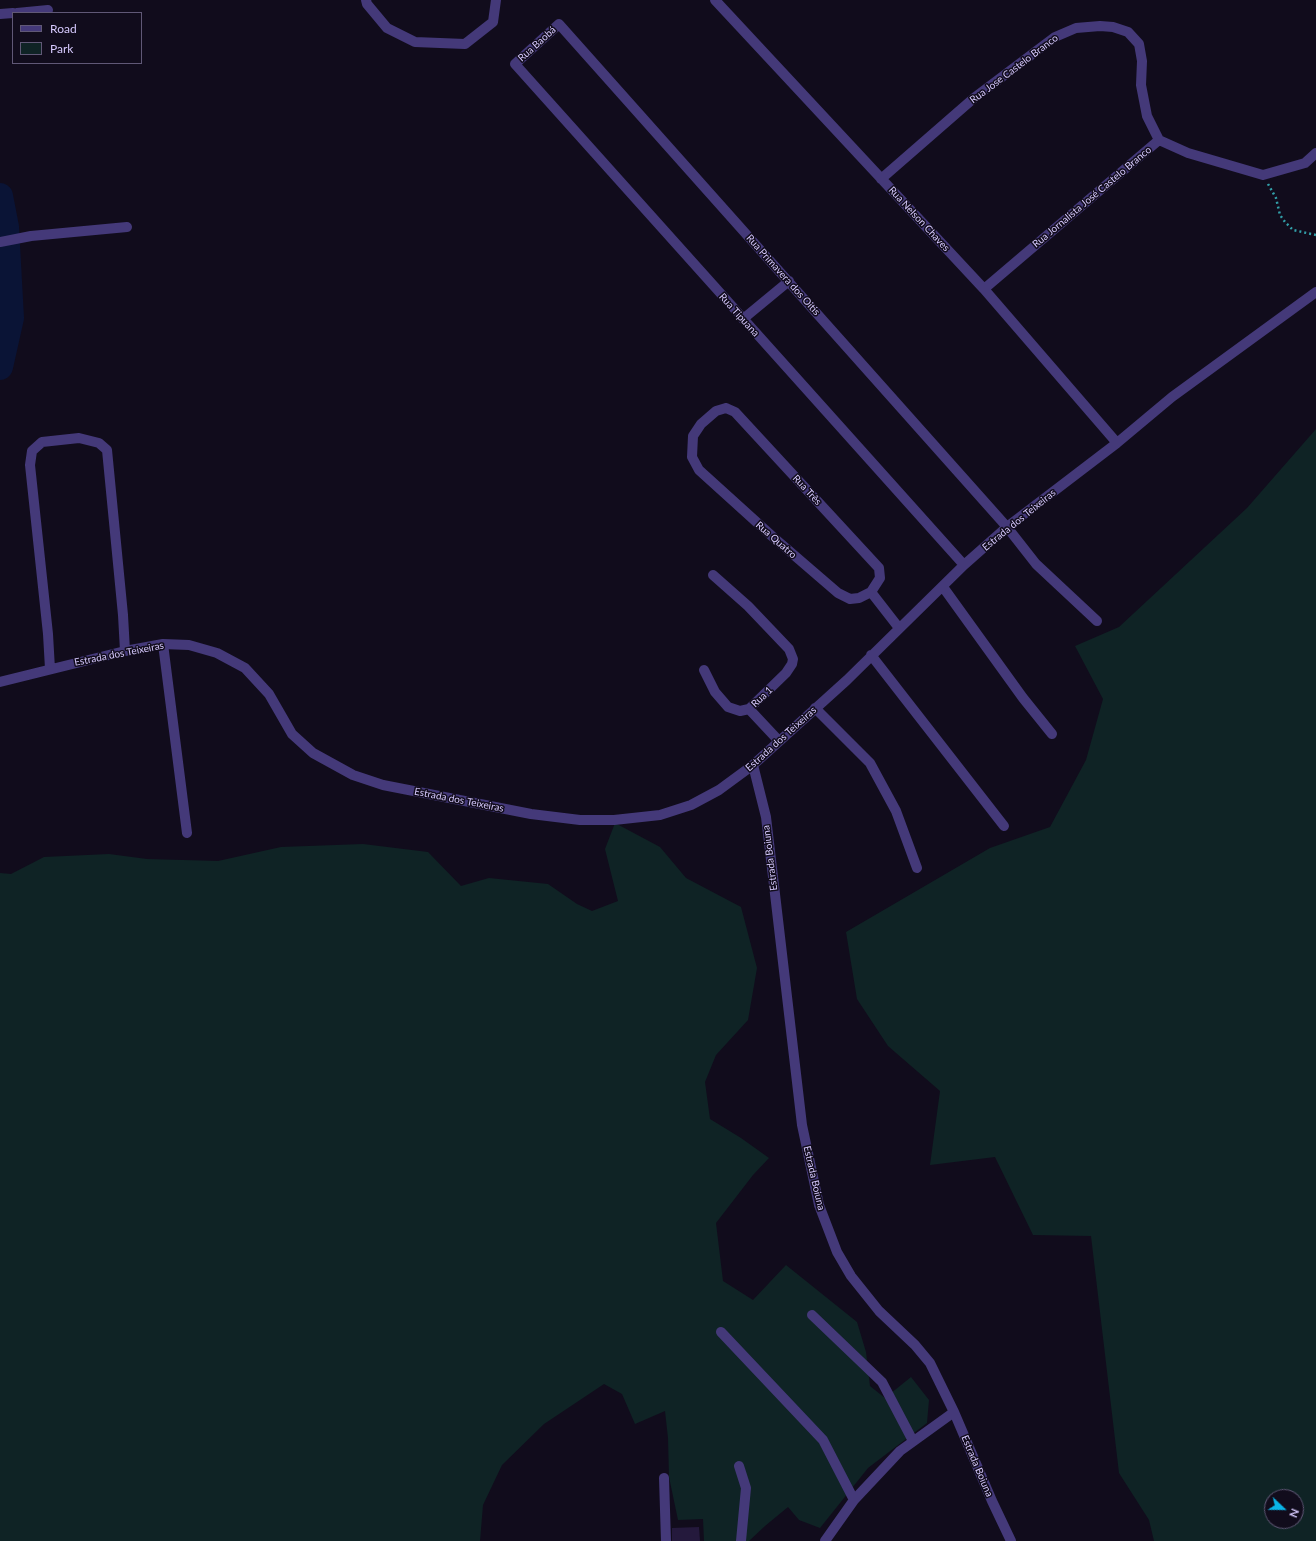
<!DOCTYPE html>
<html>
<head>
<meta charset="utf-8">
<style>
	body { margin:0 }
	#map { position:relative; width:1316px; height:1541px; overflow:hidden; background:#110c1c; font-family:Lato,sans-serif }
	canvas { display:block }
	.legend { position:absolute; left:12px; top:12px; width:130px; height:52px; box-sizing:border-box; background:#110c1c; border:1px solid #605876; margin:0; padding:5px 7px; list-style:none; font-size:12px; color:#d6c9fd }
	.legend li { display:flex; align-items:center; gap:8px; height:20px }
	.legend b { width:20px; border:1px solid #605876 }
	.north { position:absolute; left:1264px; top:1489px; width:40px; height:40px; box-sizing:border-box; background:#110c1c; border:1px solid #605876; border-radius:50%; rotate:112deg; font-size:11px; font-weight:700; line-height:16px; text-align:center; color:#d6c9fd }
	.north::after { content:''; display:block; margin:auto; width:14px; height:18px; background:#0ab4e7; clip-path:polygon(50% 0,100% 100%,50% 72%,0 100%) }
</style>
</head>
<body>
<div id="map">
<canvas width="1316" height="1541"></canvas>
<ul class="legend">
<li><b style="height:5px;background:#443979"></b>Road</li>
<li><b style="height:11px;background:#0f2325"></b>Park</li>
</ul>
<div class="north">N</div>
</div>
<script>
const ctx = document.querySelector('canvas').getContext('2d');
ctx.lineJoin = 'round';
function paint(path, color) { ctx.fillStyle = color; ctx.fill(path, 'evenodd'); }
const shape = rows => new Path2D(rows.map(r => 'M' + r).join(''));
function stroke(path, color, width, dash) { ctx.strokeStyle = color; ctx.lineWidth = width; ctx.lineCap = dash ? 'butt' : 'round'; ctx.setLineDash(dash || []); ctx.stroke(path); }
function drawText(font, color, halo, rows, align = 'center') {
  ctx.font = font + ' Lato,sans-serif'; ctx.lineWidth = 3; ctx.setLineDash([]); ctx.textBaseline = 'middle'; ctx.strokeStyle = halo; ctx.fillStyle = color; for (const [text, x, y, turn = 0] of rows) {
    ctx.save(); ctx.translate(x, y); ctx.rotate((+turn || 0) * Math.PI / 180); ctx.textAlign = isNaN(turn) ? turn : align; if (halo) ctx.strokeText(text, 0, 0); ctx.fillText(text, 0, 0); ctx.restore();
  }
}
const green = shape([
	[1316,429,1316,1541,1154,1541,1149,1520,1119,1473,1091,1236,1033,1235,995,1157,930,1165,940,1091,888,1046,857,999,846,932,990,848,1050,827,1086,760,1103,699,1075,646,1119,627,1247,508],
	[1272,1497,1296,1497,1296,1521,1272,1521],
	[615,823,660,847,686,878,741,907,757,968,748,1020,716,1055,705,1082,710,1119,741,1138,769,1158,753,1175,716,1223,723,1281,753,1300,786,1265,857,1322,866,1352,870,1386,885,1398,911,1377,929,1400,927,1423,868,1468,820,1528,799,1520,788,1507,765,1526,749,1541,704,1541,703,1519,678,1520,669,1477,668,1438,665,1411,635,1424,622,1394,604,1384,544,1424,502,1465,483,1505,480,1541,0,1541,0,873,11,874,44,857,109,854,147,859,218,861,281,847,363,844,428,852,461,886,489,878,548,884,577,904,592,911,618,901,605,849]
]);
const river = shape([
	[0,196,6,227,11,318,0,367]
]);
const building = shape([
	[699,1527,700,1541,672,1541,672,1528]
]);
const path = shape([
	[1268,184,1276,198,1280,215,1285,222,1293,230,1316,235]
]);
const minor = shape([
	[366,0,367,4,387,28,415,42,465,44,493,22,496,0],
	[715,0,984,289,1117,443],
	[17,13,48,10],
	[0,14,13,13],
	[881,179,974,98,1055,37,1076,28,1100,26,1113,27,1128,32,1139,44,1142,61,1141,85,1147,116,1159,140],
	[0,242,31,236,127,227],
	[984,289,1159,140,1188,153,1263,175,1305,163,1316,153],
	[743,319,789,281],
	[726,408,735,412,879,568,880,578,871,592,859,598,850,599,838,593,773,537,699,470,692,457,693,436,701,424,716,411,726,408],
	[964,565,515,64,559,24,1007,527,1036,564,1097,621],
	[943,587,1023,698,1052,734],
	[871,592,899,628],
	[163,644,187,833],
	[871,655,1004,826],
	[50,669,48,634,30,465,32,451,42,442,79,438,99,443,107,450,123,615,125,651],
	[704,670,715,692,728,707,740,711,749,709,786,673,792,664,793,659,789,649,748,606,713,575],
	[0,682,125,651,163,644,189,645,217,653,245,668,269,694,292,734,313,753,353,775,383,785,531,814,580,820,614,820,660,815,691,805,719,790,753,765,847,680,964,565,1007,527,1117,443,1172,397,1316,292],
	[815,708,870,763,896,811,917,868],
	[749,709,779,741],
	[753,765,766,817,802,1125,819,1205,837,1252,851,1276,879,1311,915,1345,930,1363,954,1412,992,1501,1011,1541],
	[812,1315,882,1382,913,1441],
	[721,1332,823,1440,854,1500],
	[739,1466,746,1488,741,1541],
	[664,1478,666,1541],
	[825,1541,854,1500,900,1451,954,1412]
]);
const streetNames = [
	["Rua Baobá",537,44,-42],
	["Rua Jose Castelo Branco",1014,69,-37],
	["Rua Jornalista José Castelo Branco",1092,197,-40],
	["Rua Nelson Chaves",919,219,47],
	["Rua Primavera dos Oitis",783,275,48],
	["Rua Tipuana",739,315,48],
	["Rua Três",807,490,47],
	["Estrada dos Teixeiras",1019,520,-39],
	["Rua Quatro",776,540,41],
	["Estrada dos Teixeiras",119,654,-11],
	["Rua 1",762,697,-44],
	["Estrada dos Teixeiras",781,739,-42],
	["Estrada dos Teixeiras",459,800,11],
	["Estrada Boiuna",770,858,-97],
	["Estrada Boiuna",814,1178,77],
	["Estrada Boiuna",977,1466,67]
];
paint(green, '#0f2325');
stroke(river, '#0a1436', 26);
paint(building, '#24193c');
stroke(path, '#329fa8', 2.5, [2, 3]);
stroke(minor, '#443979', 10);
drawText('10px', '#d6c9fd', '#110c1c', streetNames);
</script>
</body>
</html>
